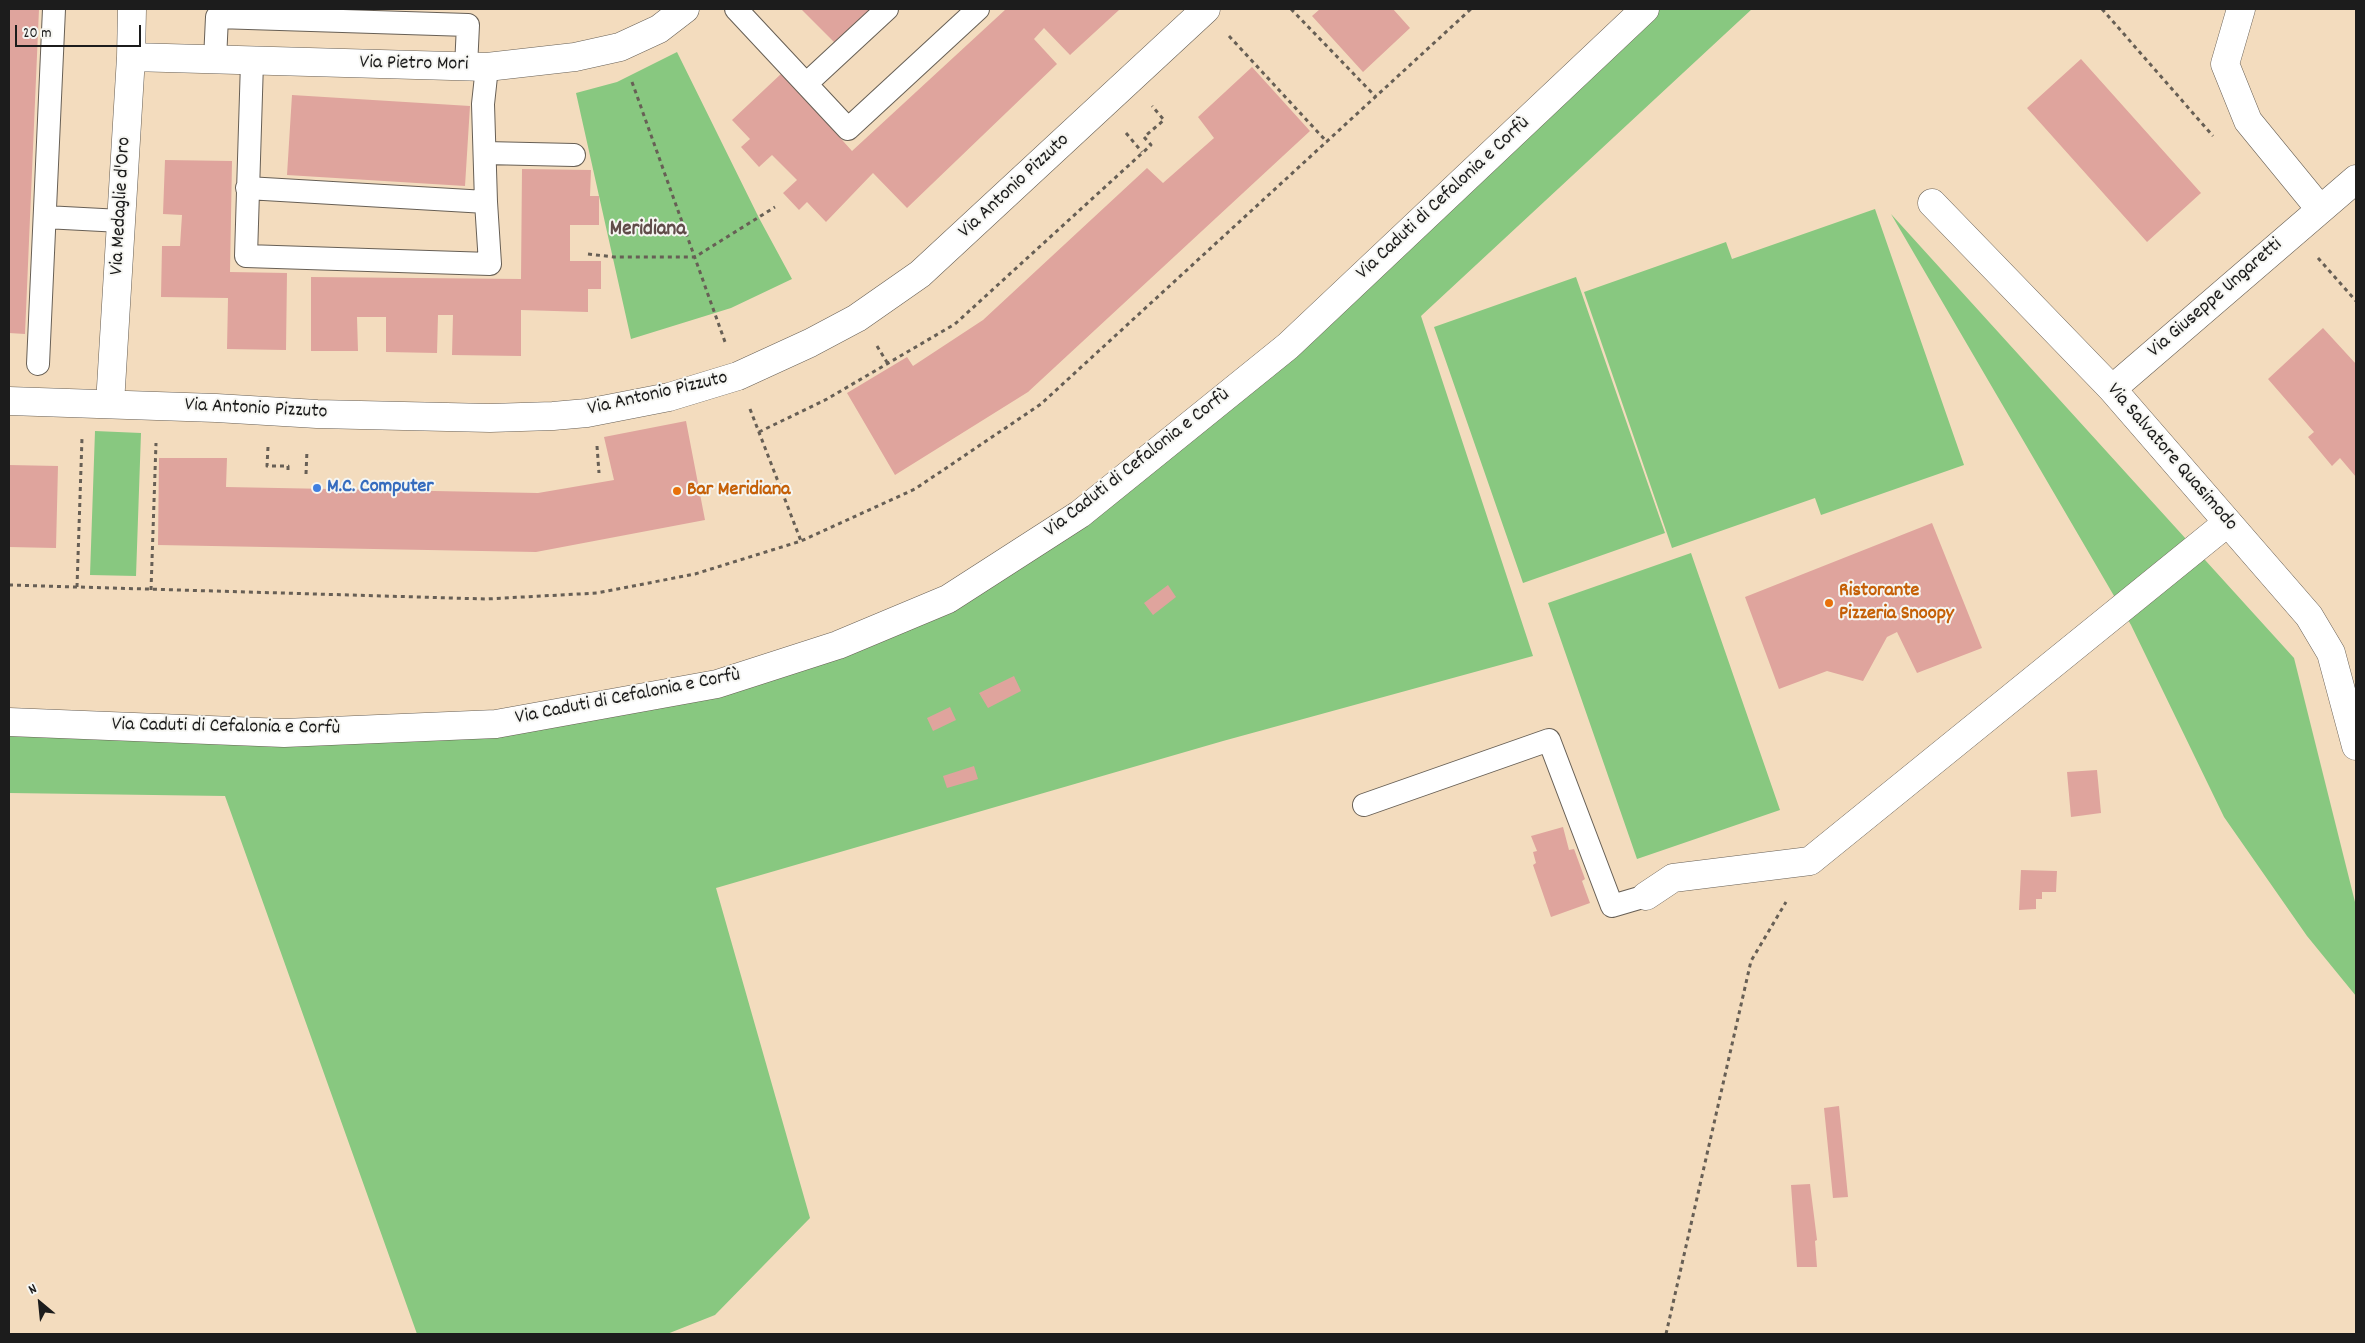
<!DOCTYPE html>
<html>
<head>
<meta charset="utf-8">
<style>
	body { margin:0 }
	#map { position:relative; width:2365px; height:1343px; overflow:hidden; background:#f3dcbe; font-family:Dekko,sans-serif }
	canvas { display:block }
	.frame { position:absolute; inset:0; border:10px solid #1c1c1c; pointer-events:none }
	.north { position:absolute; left:15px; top:1278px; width:50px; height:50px; -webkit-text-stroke:4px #f6f6f2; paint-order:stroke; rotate:332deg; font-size:14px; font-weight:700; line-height:20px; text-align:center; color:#1c1c1c }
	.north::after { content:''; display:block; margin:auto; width:18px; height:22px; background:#1c1c1c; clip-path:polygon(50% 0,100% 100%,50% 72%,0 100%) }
	.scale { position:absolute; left:15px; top:25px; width:126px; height:22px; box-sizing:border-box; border:2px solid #1c1c1c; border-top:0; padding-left:6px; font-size:15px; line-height:18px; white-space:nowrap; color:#1c1c1c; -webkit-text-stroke:4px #f6f6f2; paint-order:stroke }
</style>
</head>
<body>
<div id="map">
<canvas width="2365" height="1343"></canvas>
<div class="frame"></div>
<div class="north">N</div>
<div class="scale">20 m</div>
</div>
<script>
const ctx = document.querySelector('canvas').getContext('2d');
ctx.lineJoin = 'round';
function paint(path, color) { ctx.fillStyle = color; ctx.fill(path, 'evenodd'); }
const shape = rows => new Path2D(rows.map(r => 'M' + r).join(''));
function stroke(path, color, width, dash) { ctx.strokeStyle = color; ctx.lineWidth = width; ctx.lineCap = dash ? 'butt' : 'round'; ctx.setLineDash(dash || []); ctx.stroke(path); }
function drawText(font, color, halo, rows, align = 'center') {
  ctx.font = font + ' Dekko,sans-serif'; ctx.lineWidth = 4; ctx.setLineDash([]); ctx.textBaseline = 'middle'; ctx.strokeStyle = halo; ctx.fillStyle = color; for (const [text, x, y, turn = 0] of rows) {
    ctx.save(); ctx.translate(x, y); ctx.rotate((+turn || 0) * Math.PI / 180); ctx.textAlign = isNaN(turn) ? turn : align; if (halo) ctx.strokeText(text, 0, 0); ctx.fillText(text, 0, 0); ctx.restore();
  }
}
const green = shape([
	[1645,9,1752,9,1421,316,1533,656,1223,741,716,888,810,1218,715,1315,667,1334,417,1334,225,796,9,793,9,722,496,724,838,645,1087,510],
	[677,52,759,218,792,279,731,308,631,339,576,93,617,82],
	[1875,209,1964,465,1821,515,1815,498,1672,548,1584,292,1726,242,1732,259],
	[1891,214,2294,658,2356,906,2356,996,2307,936,2224,817,2131,625],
	[1576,277,1665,533,1523,583,1434,327],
	[95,431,141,433,136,576,90,575],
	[1691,553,1780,810,1637,859,1548,603]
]);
const building = shape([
	[9,9,39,9,25,334,9,333],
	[801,9,872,9,836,44],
	[1006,9,1119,10,1070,55,1044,28,1034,39,1057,64,907,208,873,173,826,222,807,202,799,210,783,193,797,180,772,155,759,167,741,147,750,139,732,120,782,73,852,151],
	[1320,9,1393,9,1410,28,1363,72,1312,16],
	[2081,59,2201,193,2147,242,2027,108],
	[1252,67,1310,131,1028,392,895,475,847,393,907,357,913,366,983,320,1147,168,1163,183,1214,138,1198,117],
	[292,95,470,106,465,186,287,175],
	[165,160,232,161,230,272,287,273,286,350,227,349,228,298,161,297,162,246,180,246,182,215,163,214],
	[522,169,591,170,590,196,599,196,599,225,570,225,570,261,601,261,601,289,588,289,588,312,521,310,521,356,452,355,453,315,438,315,437,353,386,352,386,317,357,317,358,351,311,351,311,277,521,279],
	[2323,328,2356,364,2356,477,2340,458,2332,466,2308,437,2314,432,2268,379],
	[686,421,705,520,536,552,158,545,159,458,227,458,226,487,538,493,614,480,604,437],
	[9,465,58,466,56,548,9,547],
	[1932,523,1982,648,1917,673,1897,632,1887,637,1863,681,1827,671,1779,689,1745,597],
	[1168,585,1176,597,1153,615,1144,603],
	[1014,676,1021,691,988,708,979,693],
	[950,707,956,720,933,731,927,718],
	[974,766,978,779,947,788,943,776],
	[2097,770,2101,813,2071,817,2067,772],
	[1563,827,1569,850,1574,849,1585,879,1582,881,1590,903,1551,917,1533,865,1536,863,1533,852,1537,851,1531,836],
	[2021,870,2057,871,2056,892,2042,892,2042,899,2036,899,2036,909,2019,910],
	[1839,1106,1848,1197,1833,1198,1824,1108],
	[1810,1184,1817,1240,1815,1241,1817,1267,1797,1267,1791,1185]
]);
const path = shape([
	[1291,9,1376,97],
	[2102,9,2213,136],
	[1229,36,1327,142],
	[632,82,725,342],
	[1126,133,1142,152],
	[588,254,614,257,695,257,775,207],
	[2318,258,2356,301],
	[877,346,888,364],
	[750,409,801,541],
	[759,432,827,399,955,324,1151,145,1144,137,1164,120,1152,106],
	[597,446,599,473],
	[268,447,267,466,288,466,288,474],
	[306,474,307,450],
	[9,585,486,599,597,593,695,574,801,541,915,489,1041,404,1471,9],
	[77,587,82,438],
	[151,590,156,443],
	[1666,1334,1751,961,1786,902]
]);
const service = shape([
	[736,9,848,129,978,9],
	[215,60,217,17,468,25,466,67],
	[252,62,246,256,490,264,486,202,483,104,487,67],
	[806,84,887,9],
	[485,153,574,155],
	[247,188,486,202],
	[45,217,121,221],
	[38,364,54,9],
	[1364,805,1549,740,1612,906,1646,896]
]);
const minor = shape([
	[2241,9,2225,64,2248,121,2320,209],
	[131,57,487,67,575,57,620,47,659,29,685,9],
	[1932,203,2112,389,2309,616,2331,653,2356,746],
	[2112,389,2356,179],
	[9,401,216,408,317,414,490,418,553,416,587,413,669,397,738,376,810,343,857,318,920,274,1206,9],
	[110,404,131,57,132,9],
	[1646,896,1673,878,1810,861,2227,523]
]);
const tertiary = shape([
	[9,722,284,733,496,724,717,684,838,645,948,599,1080,514,1288,346,1645,9]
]);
const markers = [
	[317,488,5,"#3f7fe0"],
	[677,491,5,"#e8710a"],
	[1829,603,5,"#e8710a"]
];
const streetNames = [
	["Via Pietro Mori",414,65,1],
	["Via Antonio Pizzuto",1015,187,-43],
	["Via Caduti di Cefalonia e Corfù",1444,199,-43],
	["Via Medaglie d'Oro",122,206,-87],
	["Via Giuseppe Ungaretti",2216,299,-41],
	["Via Antonio Pizzuto",658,395,-13],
	["Via Antonio Pizzuto",256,410,3],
	["Via Salvatore Quasimodo",2171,458,49],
	["Via Caduti di Cefalonia e Corfù",1138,464,-38],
	["Via Caduti di Cefalonia e Corfù",628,698,-11],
	["Via Caduti di Cefalonia e Corfù",226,728,1]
];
const shopNames = [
	["M.C. Computer",327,488]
];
const foodNames = [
	["Bar Meridiana",687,491],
	["Ristorante",1839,592],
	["Pizzeria Snoopy",1839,615]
];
const neighbourhoodNames = [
	["Meridiana",648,231]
];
paint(green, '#88c880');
paint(building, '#dfa49d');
stroke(service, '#675f55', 24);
stroke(minor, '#675f55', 29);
stroke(tertiary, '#675f55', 29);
stroke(path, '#675f55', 3, [4, 4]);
stroke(service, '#fff', 22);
stroke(minor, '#fff', 28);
stroke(tertiary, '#fff', 28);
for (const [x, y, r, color] of markers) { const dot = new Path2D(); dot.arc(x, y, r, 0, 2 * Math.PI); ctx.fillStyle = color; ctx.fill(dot); stroke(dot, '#f6f6f2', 2); }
drawText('20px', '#1c1c1c', '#f6f6f2', streetNames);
drawText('bold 20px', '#366cbe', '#f6f6f2', shopNames, 'left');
drawText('bold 20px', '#c56008', '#f6f6f2', foodNames, 'left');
drawText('bold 21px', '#604c49', '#f6f6f2', neighbourhoodNames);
</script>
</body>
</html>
